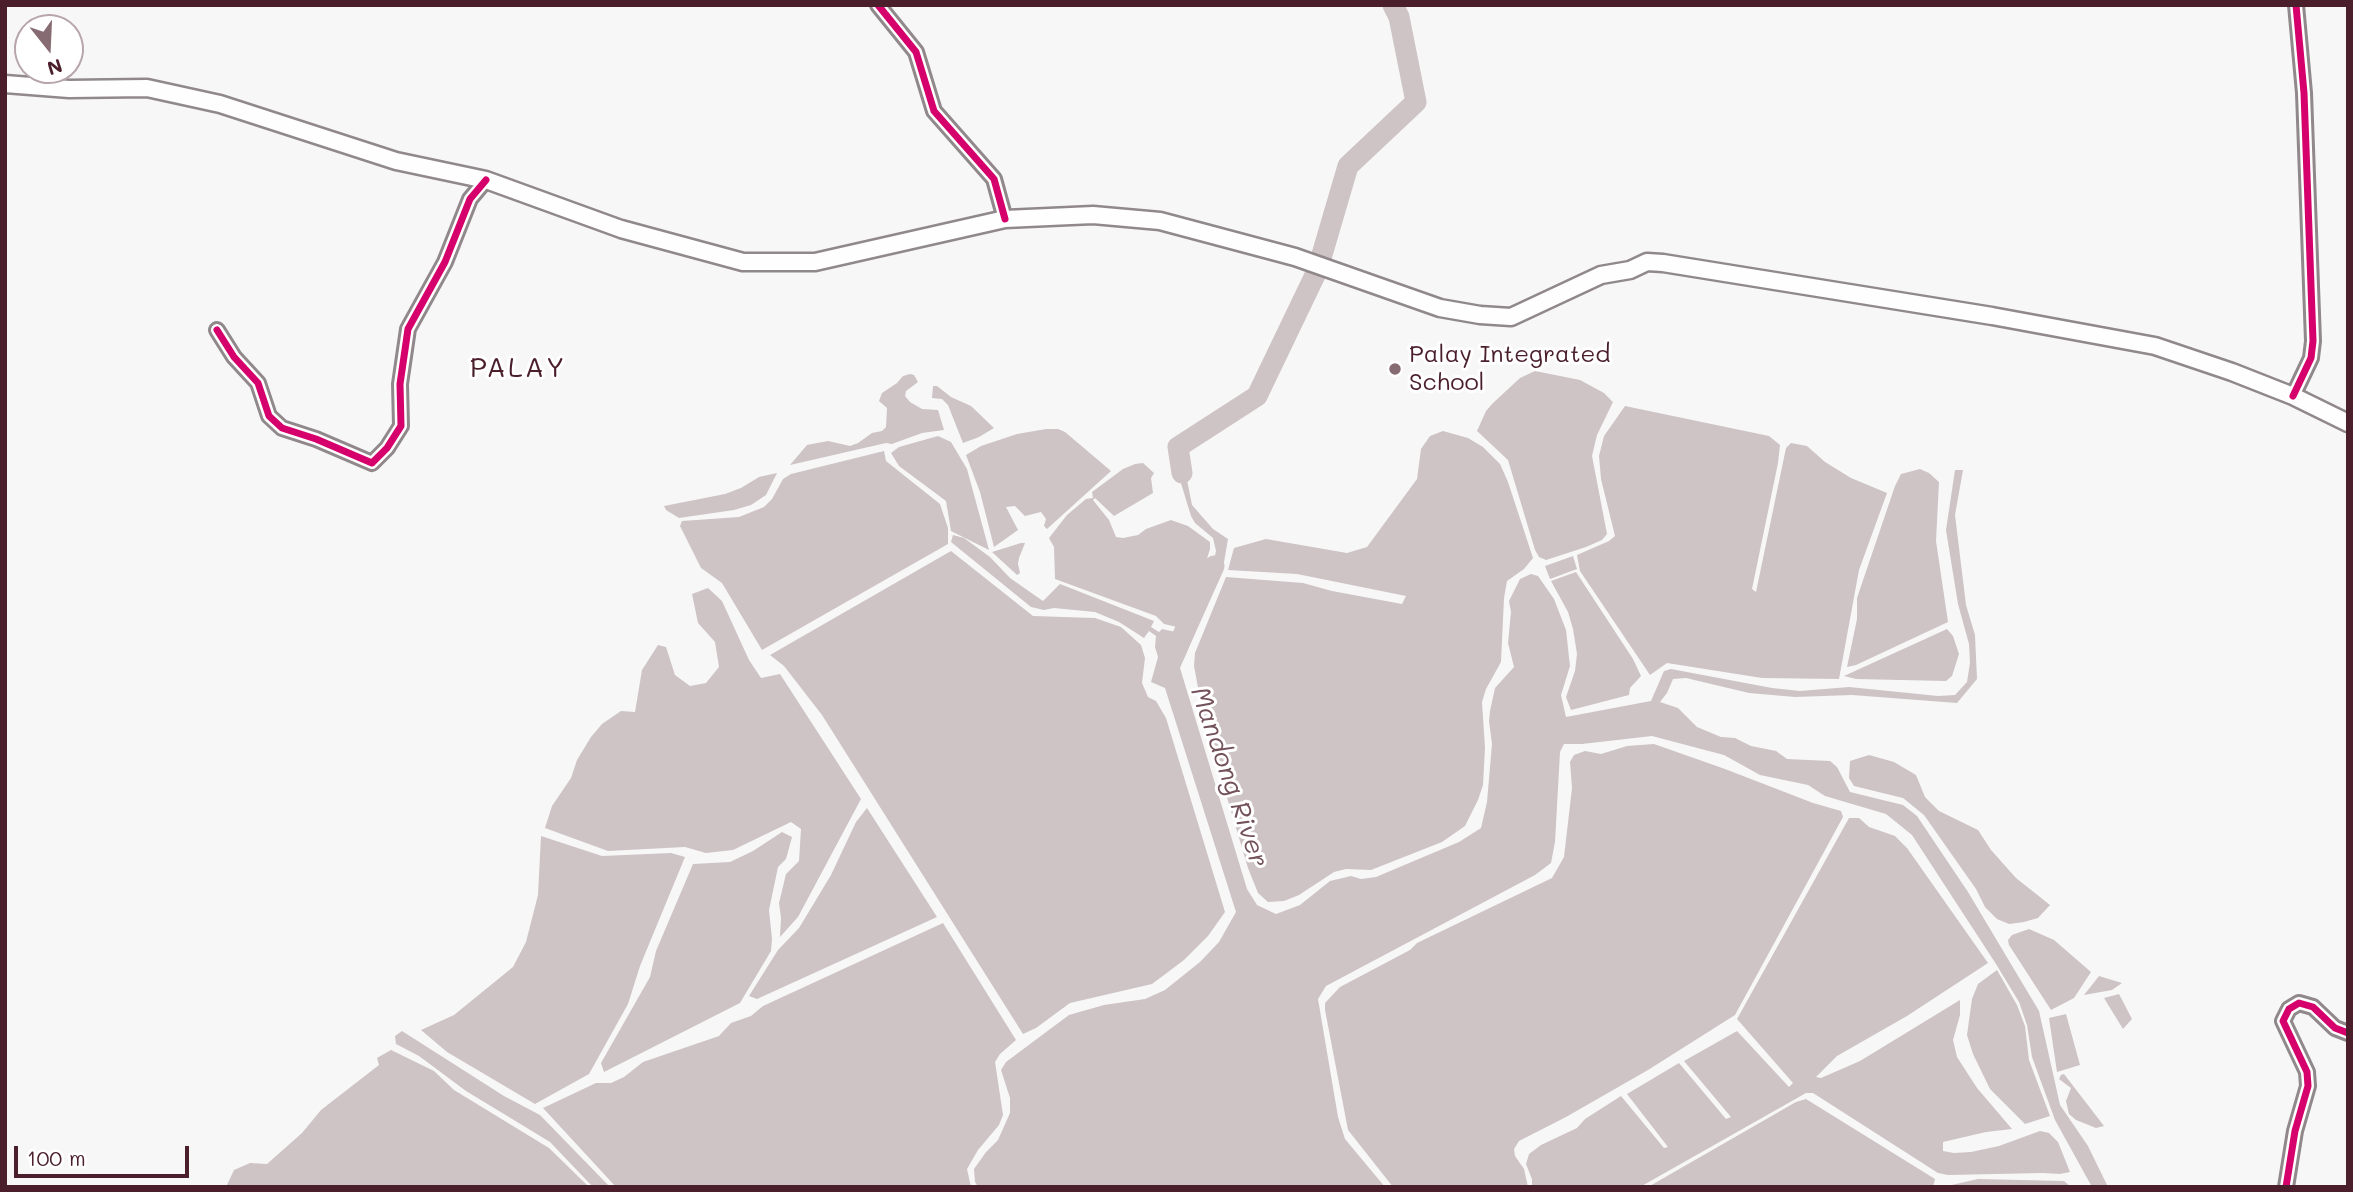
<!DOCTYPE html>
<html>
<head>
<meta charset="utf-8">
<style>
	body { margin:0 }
	#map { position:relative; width:2353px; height:1192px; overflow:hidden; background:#f7f7f7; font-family:Mali,sans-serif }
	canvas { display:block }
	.frame { position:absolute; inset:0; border:7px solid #4a1f2b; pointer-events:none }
	.north { position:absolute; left:14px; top:14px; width:70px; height:70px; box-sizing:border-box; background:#fff; border:2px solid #b7a5aa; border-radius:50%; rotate:162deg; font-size:19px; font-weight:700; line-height:28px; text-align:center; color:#4a1f2b }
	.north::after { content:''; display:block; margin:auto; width:24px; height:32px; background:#876b72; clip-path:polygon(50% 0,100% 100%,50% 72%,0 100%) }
	.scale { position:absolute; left:14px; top:1146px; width:175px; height:32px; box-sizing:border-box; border:4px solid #4a1f2b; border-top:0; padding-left:9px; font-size:21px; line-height:24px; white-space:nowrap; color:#4a1f2b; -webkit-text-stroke:5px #fff; paint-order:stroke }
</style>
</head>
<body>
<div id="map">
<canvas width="2353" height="1192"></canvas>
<div class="frame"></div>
<div class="north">N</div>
<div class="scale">100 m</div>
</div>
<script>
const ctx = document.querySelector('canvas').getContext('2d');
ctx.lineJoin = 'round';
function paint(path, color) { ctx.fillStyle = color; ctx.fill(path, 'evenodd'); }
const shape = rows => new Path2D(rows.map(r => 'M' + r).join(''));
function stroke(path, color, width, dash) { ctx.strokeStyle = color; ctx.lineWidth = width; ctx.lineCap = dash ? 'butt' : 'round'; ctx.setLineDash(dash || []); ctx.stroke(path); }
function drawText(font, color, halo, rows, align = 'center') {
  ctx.font = font + ' Mali,sans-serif'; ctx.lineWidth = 6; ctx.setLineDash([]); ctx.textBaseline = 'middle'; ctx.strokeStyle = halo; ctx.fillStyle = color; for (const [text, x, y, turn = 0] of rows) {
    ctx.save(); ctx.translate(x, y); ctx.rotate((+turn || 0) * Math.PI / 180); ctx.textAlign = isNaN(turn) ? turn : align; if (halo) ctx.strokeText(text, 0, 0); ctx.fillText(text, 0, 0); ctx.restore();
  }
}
const water = shape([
	[1535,371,1580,380,1604,393,1613,402,1597,435,1592,456,1607,534,1602,540,1586,547,1546,560,1539,557,1535,550,1508,460,1477,431,1486,411,1493,403,1520,378],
	[910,374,914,375,918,382,906,391,905,396,910,402,922,409,938,410,944,430,922,433,892,444,886,443,790,465,807,445,828,441,850,446,858,443,872,433,882,431,886,427,887,408,879,401,882,393,897,383,903,376],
	[933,386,937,386,951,397,971,406,994,428,979,437,963,443,948,405,942,399,932,398],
	[1625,406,1769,436,1780,445,1778,463,1752,589,1756,592,1786,448,1791,443,1807,446,1825,462,1851,478,1887,493,1859,570,1839,679,1762,678,1667,663,1650,675,1580,571,1577,555,1609,541,1615,536,1601,479,1599,456,1604,436],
	[1046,429,1058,429,1065,432,1111,471,1047,529,1044,526,1046,519,1041,512,1025,516,1015,506,1006,507,1018,530,994,547,980,492,966,455,981,446,1017,434],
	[1443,431,1468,438,1483,447,1500,464,1508,482,1533,558,1524,569,1507,581,1504,598,1501,662,1486,689,1482,702,1485,748,1483,785,1478,800,1465,826,1442,842,1371,870,1346,869,1334,872,1299,895,1284,901,1268,902,1258,893,1248,868,1204,720,1194,666,1195,653,1226,577,1303,583,1332,591,1402,604,1406,596,1297,574,1228,570,1234,548,1266,539,1347,553,1367,547,1417,479,1421,449,1430,436],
	[938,436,951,442,967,469,989,550,951,531,946,501,899,466,891,453,899,447],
	[1179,440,1192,505,1213,529,1228,539,1223,568,1180,668,1247,889,1257,905,1276,914,1300,905,1330,881,1351,876,1361,879,1376,877,1459,842,1481,828,1487,802,1492,744,1489,721,1490,711,1495,688,1514,667,1508,643,1511,612,1509,601,1520,579,1531,574,1538,576,1554,599,1566,630,1570,666,1561,695,1566,717,1651,701,1664,671,1671,669,1772,688,1800,691,1849,687,1938,696,1955,695,1967,682,1970,663,1969,644,1958,604,1946,530,1955,470,1963,470,1955,515,1966,605,1975,635,1977,679,1957,703,1852,695,1795,697,1749,693,1686,678,1673,679,1667,693,1660,702,1678,708,1697,727,1721,737,1735,738,1751,746,1776,751,1787,759,1830,761,1837,767,1850,792,1903,805,1917,816,1968,892,2039,1011,2060,1105,2088,1146,2108,1187,2092,1187,2055,1120,2032,1057,2027,1025,2019,1002,1996,964,1912,835,1886,814,1825,796,1808,785,1760,775,1724,755,1652,736,1582,744,1564,744,1560,752,1555,842,1551,863,1535,875,1326,986,1318,999,1338,1117,1345,1139,1385,1187,978,1187,975,1182,974,1169,986,1152,998,1140,1010,1113,1010,1098,1001,1070,1006,1062,1069,1015,1104,1005,1145,999,1165,990,1200,962,1219,942,1236,912,1165,688,1151,682,1158,657,1155,647,1156,636,1149,631,1144,638,1119,622,1095,612,1054,608,1044,610,1031,607,951,542,953,535,964,538,990,557,1010,578,1043,601,1060,584,1154,621,1151,627,1159,632,1162,629,1180,633,1196,621,1205,580,1211,573,1216,551,1213,538,1195,523,1191,516,1180,480,1179,468,1173,445],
	[884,451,886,461,940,504,948,528,948,544,762,650,722,583,701,568,680,526,682,521,739,517,764,507,772,499,783,479,791,474],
	[1143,463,1154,473,1151,478,1153,493,1114,516,1095,498,1093,500,1109,520,1116,537,1123,538,1138,535,1146,529,1171,520,1188,526,1210,542,1210,549,1204,568,1197,581,1187,610,1189,615,1187,621,1177,627,1164,624,1156,616,1055,579,1054,547,1049,538,1067,515,1086,499,1093,498,1092,492,1123,469,1135,464],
	[1920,469,1929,473,1939,482,1936,541,1948,622,1856,665,1847,667,1857,619,1857,598,1895,486,1901,474],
	[777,473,766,495,751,505,734,510,679,518,666,510,664,506,725,494,741,488,759,477],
	[1021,543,1025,543,1019,558,1018,564,1020,573,1017,575,992,552],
	[951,551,1033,616,1095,618,1121,627,1141,645,1145,658,1142,683,1148,697,1156,701,1166,718,1225,912,1208,936,1184,960,1152,984,1070,1003,1036,1028,1023,1034,822,715,784,666,770,655],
	[1573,556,1577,569,1550,579,1545,566],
	[1576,572,1633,659,1641,676,1630,688,1629,695,1571,710,1566,697,1575,671,1577,654,1573,629,1568,612,1551,581],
	[708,588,722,601,749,660,761,678,780,674,861,799,798,917,780,937,781,918,779,903,786,874,799,861,801,829,791,822,733,850,706,853,685,847,608,851,545,828,552,806,571,778,577,760,591,737,602,724,621,711,635,712,642,670,658,645,666,647,675,675,690,686,706,683,719,667,715,642,698,623,692,594],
	[1947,629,1953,636,1959,654,1952,676,1946,681,1856,679,1844,676],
	[1654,744,1725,769,1813,803,1841,811,1843,817,1735,1015,1648,1070,1566,1117,1519,1141,1514,1149,1515,1156,1524,1169,1528,1187,1393,1187,1348,1130,1325,1010,1325,1003,1340,987,1410,950,1417,943,1552,878,1564,857,1572,788,1570,762,1574,755,1585,751,1601,754,1627,746],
	[1869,755,1894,762,1916,775,1925,797,1939,811,1978,830,1991,850,2016,878,2050,905,2038,918,2024,922,2009,924,1997,919,1985,907,1976,889,1924,815,1903,798,1854,786,1849,778,1850,761],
	[867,808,937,917,757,999,749,996,778,950,799,928,831,875,856,822],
	[1849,818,1859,818,1869,827,1895,836,1907,848,1988,963,1907,1016,1837,1056,1816,1077,1821,1078,1860,1061,1960,1000,1960,1015,1953,1040,1957,1057,1977,1088,2012,1129,1986,1132,1943,1142,1943,1151,1954,1153,1971,1152,1999,1146,2040,1131,2049,1133,2058,1142,2070,1172,2060,1174,2043,1173,1948,1175,1938,1173,1813,1093,1806,1093,1640,1187,1532,1187,1532,1179,1526,1164,1529,1154,1541,1145,1577,1128,1585,1119,1621,1096,1664,1148,1668,1147,1627,1094,1679,1063,1726,1119,1731,1117,1684,1061,1737,1031,1789,1087,1793,1083,1737,1019],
	[782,832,792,837,786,859,778,867,769,910,772,939,771,951,740,1003,604,1072,601,1063,650,977,656,951,693,864,730,862,753,851],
	[541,836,602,856,671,853,685,857,640,966,628,1004,589,1074,535,1104,447,1052,421,1030,454,1015,513,967,526,942,538,895],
	[943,923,1016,1040,1000,1054,995,1062,1003,1115,999,1125,978,1150,967,1169,971,1187,616,1187,543,1108,596,1083,611,1083,624,1077,643,1062,719,1036,731,1023,751,1016,763,1006],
	[2029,929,2054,940,2091,972,2074,998,2051,1010,2009,945,2008,940,2012,935],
	[1997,970,2017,1005,2025,1026,2029,1060,2050,1116,2025,1124,1990,1089,1973,1054,1967,1035,1972,999,1978,984],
	[2099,976,2122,983,2112,990,2084,995],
	[2119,994,2132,1019,2123,1029,2104,998],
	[2066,1014,2080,1065,2057,1072,2049,1018],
	[402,1031,504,1096,540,1115,610,1187,593,1187,550,1142,466,1091,419,1056,396,1044,395,1036],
	[391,1050,434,1071,454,1090,549,1148,589,1187,226,1187,234,1170,250,1163,267,1164,302,1133,321,1110,379,1065,377,1058],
	[2064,1074,2104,1126,2096,1128,2076,1120,2069,1114,2066,1101,2071,1088,2059,1079,2061,1075],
	[1806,1099,1935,1179,1933,1187,1648,1187,1796,1102],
	[1978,1179,2064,1181,2071,1187,1943,1187]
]);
const river = shape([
	[1321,258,1348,166,1416,102,1399,17,1393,5],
	[1182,473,1178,447,1257,396,1317,271],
	[1174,655,1214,566]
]);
const minor = shape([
	[878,5,916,52,934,111,994,179,1005,219],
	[217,330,234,357,258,383,269,416,282,428,316,439,372,463,387,448,401,426,400,384,408,329,445,262,470,199,486,180],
	[2293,396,2311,358,2313,341,2304,93,2296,5],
	[2286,1187,2295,1131,2308,1086,2307,1072,2283,1021,2289,1009,2299,1003,2313,1007,2335,1028,2348,1033]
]);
const major = shape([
	[5,84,69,89,147,88,220,104,396,161,486,180,621,229,743,262,815,262,1005,219,1093,215,1160,221,1295,257,1440,308,1480,315,1511,317,1601,275,1630,270,1647,262,1663,263,1992,316,2155,346,2232,372,2293,396,2348,423]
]);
const cycleway = shape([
	[878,5,916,52,934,111,994,179,1005,219],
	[217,330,234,357,258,383,269,416,282,428,316,439,372,463,387,448,401,426,400,384,408,329,445,262,470,199,486,180],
	[2293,396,2311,358,2313,341,2304,93,2296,5],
	[2286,1187,2295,1131,2308,1086,2307,1072,2283,1021,2289,1009,2299,1003,2313,1007,2335,1028,2348,1033]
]);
const markers = [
	[1395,369,7,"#876b72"]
];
const poiNames = [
	["Palay Integrated",1409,355],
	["School",1409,383]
];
const waterNames = [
	["Mandong River",1229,777,71]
];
const quarterNames = [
	["PALAY",518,368]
];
paint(water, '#cec3c5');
stroke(river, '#cec3c5', 21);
stroke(minor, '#90888a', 18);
stroke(major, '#90888a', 21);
stroke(minor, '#fefefe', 12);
stroke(major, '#fefefe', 16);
stroke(cycleway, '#d6006c', 7);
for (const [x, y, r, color] of markers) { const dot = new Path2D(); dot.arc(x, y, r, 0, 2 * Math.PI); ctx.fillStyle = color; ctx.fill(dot); stroke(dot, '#fff', 2.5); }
drawText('24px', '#4a1f2b', '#fff', poiNames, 'left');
drawText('italic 26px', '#72515a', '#fff', waterNames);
ctx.letterSpacing = '2px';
drawText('28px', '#4a1f2b', '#fff', quarterNames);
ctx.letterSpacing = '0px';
</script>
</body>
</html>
